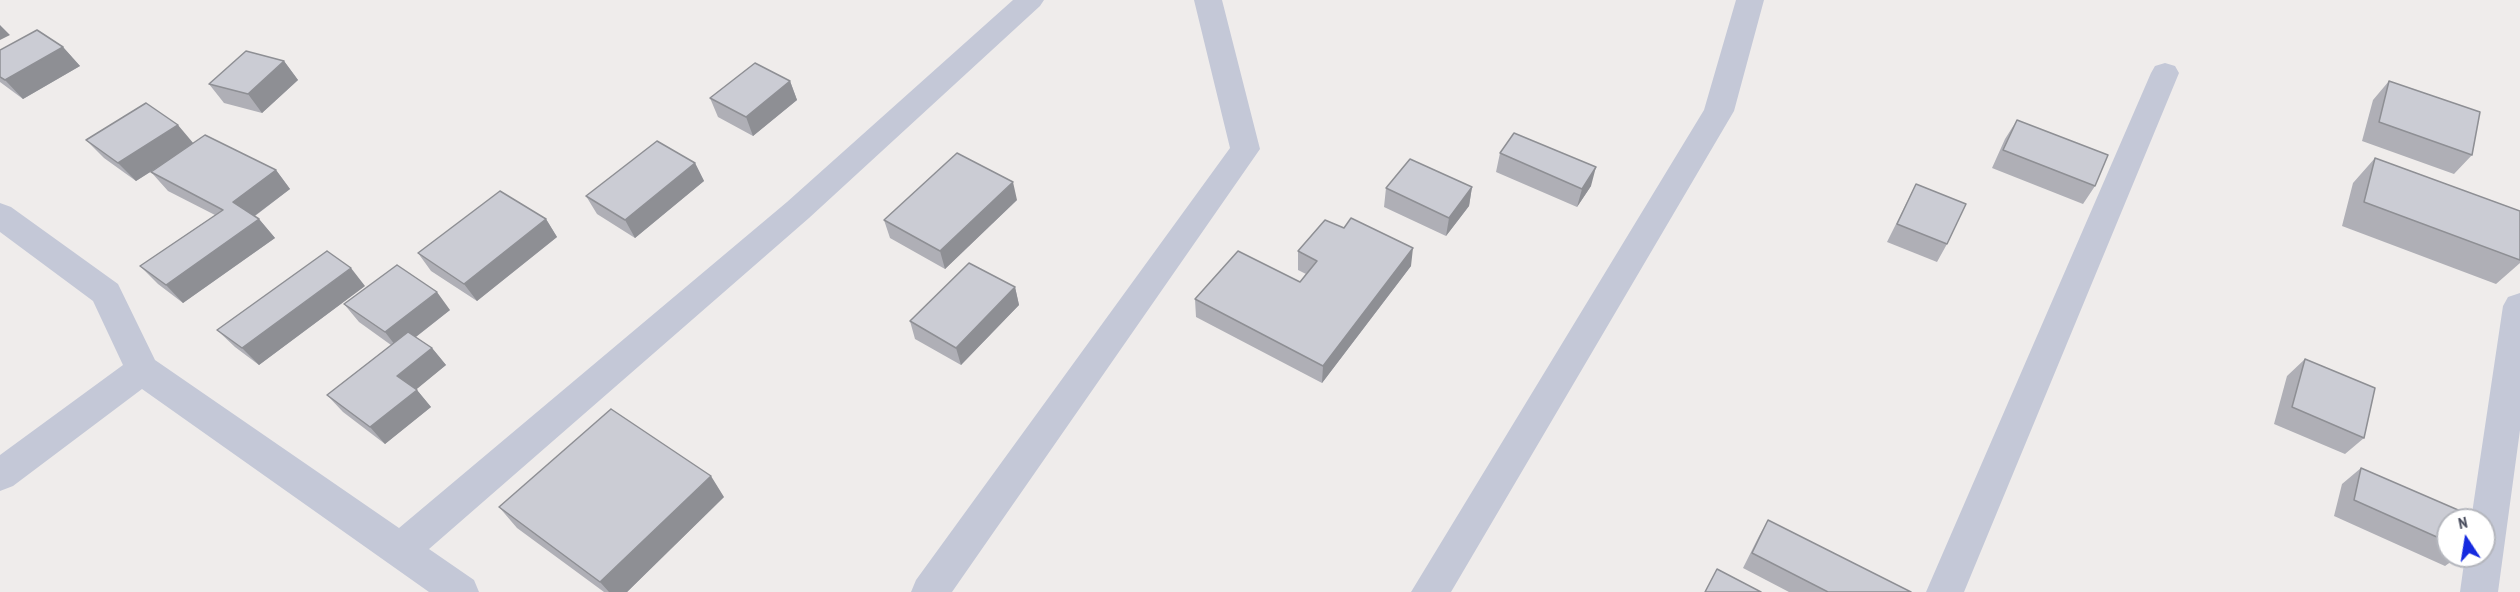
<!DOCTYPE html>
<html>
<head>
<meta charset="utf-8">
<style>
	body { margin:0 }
	#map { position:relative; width:2520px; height:592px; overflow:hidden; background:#efeceb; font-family:"PT Sans Narrow",sans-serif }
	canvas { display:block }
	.north { position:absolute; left:2436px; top:508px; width:60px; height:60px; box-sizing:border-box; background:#fff; border:2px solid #b4b6bd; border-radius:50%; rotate:348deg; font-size:16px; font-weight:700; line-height:24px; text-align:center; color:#444859 }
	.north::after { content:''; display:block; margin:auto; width:21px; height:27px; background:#152adf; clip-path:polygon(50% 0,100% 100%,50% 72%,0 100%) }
</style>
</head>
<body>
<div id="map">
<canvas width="2520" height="592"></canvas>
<div class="north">N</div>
</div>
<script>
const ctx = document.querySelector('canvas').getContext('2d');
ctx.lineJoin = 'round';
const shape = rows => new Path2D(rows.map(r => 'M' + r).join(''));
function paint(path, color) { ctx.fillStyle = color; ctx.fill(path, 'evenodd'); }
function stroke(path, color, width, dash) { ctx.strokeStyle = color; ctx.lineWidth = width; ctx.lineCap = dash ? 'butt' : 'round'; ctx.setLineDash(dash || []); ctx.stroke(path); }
const minor = shape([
	[1013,0,1044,0,1040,6,809,218,429,549,474,580,479,592,429,592,142,389,13,486,0,491,0,455,123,365,93,301,0,232,0,203,11,207,118,284,155,360,399,528,787,202,1013,0],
	[1194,0,1222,0,1260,149,952,592,911,592,916,580,1230,148,1194,0],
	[1736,0,1764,0,1734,111,1451,592,1411,592,1704,110,1736,0],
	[2165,63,2175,66,2179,73,1964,592,1926,592,2151,73,2155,66,2165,63],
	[2520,293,2520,430,2498,592,2460,592,2465,556,2484,556,2484,520,2471,520,2503,306,2508,297,2520,293]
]);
const wall = shape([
	[63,47,80,66,23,99,0,82,0,50],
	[284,61,298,80,262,113,224,103,209,84],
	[790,81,797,100,753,136,718,117,710,98],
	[2389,81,2472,155,2454,174,2362,141,2373,100],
	[2017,120,2095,186,2083,204,1992,168,2005,139],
	[86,140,193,143,276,170,290,189,255,216,259,219,275,238,183,303,158,284,140,266,215,215,168,191,151,172,163,164,136,181,104,158],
	[1500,153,1591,186,1577,207,1496,172],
	[2375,158,2520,211,2520,263,2496,284,2342,226,2353,183],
	[695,163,704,181,635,238,597,214,586,196],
	[1916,184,1947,244,1937,262,1887,242],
	[1472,187,1469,206,1446,236,1384,207,1386,188],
	[1017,200,945,269,890,238,884,220],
	[546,219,557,237,477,301,431,271,418,253],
	[1298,251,1411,266,1322,383,1196,317,1195,299,1300,282,1306,274,1298,270],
	[365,286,259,365,235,347,217,330],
	[1015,287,1019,305,961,365,915,339,910,321],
	[344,304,450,310,416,337,432,348,446,365,416,389,431,407,385,444,343,412,327,395,391,345,359,322],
	[2305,359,2364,438,2345,454,2274,424,2287,376],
	[2361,468,2448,520,2448,556,2459,556,2445,566,2334,516,2342,484],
	[724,497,627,592,604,592,517,528,499,507],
	[1768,520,1911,592,1789,592,1743,568,1759,536]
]);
const shadedWall = shape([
	[0,25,10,35,0,40],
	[63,47,80,66,23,99,5,80],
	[284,61,298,80,262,113,248,94],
	[790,81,797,100,753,136,746,117],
	[178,125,194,144,136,181,118,163],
	[695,163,704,181,635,238,625,220],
	[1596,167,1591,186,1577,207,1582,189],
	[276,170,290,189,249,220,233,202],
	[1013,182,1017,200,945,269,940,251],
	[1472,187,1469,206,1446,236,1449,218],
	[259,219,275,238,183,303,166,285],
	[546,219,557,237,477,301,464,284],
	[1413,248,1411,266,1322,383,1323,366],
	[351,268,365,286,259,365,242,348],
	[1015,287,1019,305,961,365,956,348],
	[437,292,450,310,399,350,385,332],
	[432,348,446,365,412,393,397,376],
	[417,390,431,407,385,444,370,427],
	[711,476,724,497,627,592,609,592,600,582]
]);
const building = shape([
	[37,30,63,47,5,80,0,77,0,50,37,30],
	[246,51,284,61,248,94,209,84,246,51],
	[755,63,790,81,746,117,710,98,755,63],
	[2389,81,2480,112,2472,155,2379,122,2389,81],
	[146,103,178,125,118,163,86,140,146,103],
	[2017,120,2108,155,2095,186,2003,150,2017,120],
	[1514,133,1596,167,1582,189,1500,153,1514,133],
	[205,135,276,170,233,202,259,219,166,285,140,266,223,210,151,172,205,135],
	[657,141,695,163,625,220,586,196,657,141],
	[957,153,1013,182,940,251,884,220,957,153],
	[2375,158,2520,211,2520,260,2364,202,2375,158],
	[1410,159,1472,187,1449,218,1386,188,1410,159],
	[1916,184,1966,204,1947,244,1897,224,1916,184],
	[500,191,546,219,464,284,418,253,500,191],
	[1351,218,1413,248,1323,366,1195,299,1238,251,1300,282,1317,261,1298,251,1325,220,1344,228,1351,218],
	[327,251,351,268,242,348,217,330,327,251],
	[969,263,1015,287,956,348,910,321,969,263],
	[397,265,437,292,385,332,344,304,397,265],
	[408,332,432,348,397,376,417,390,370,427,327,395,408,332],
	[2305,359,2375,388,2364,438,2292,407,2305,359],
	[611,409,711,476,600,582,499,507,611,409],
	[2361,468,2472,516,2472,520,2448,520,2448,542,2354,500,2361,468],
	[1768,520,1911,592,1828,592,1752,553,1768,520],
	[1717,569,1761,592,1705,592,1717,569]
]);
paint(minor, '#c4c8d7');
paint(wall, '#afafb6');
paint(shadedWall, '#8e8f94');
paint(building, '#cbccd4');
stroke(building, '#8e8f94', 1.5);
</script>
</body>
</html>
